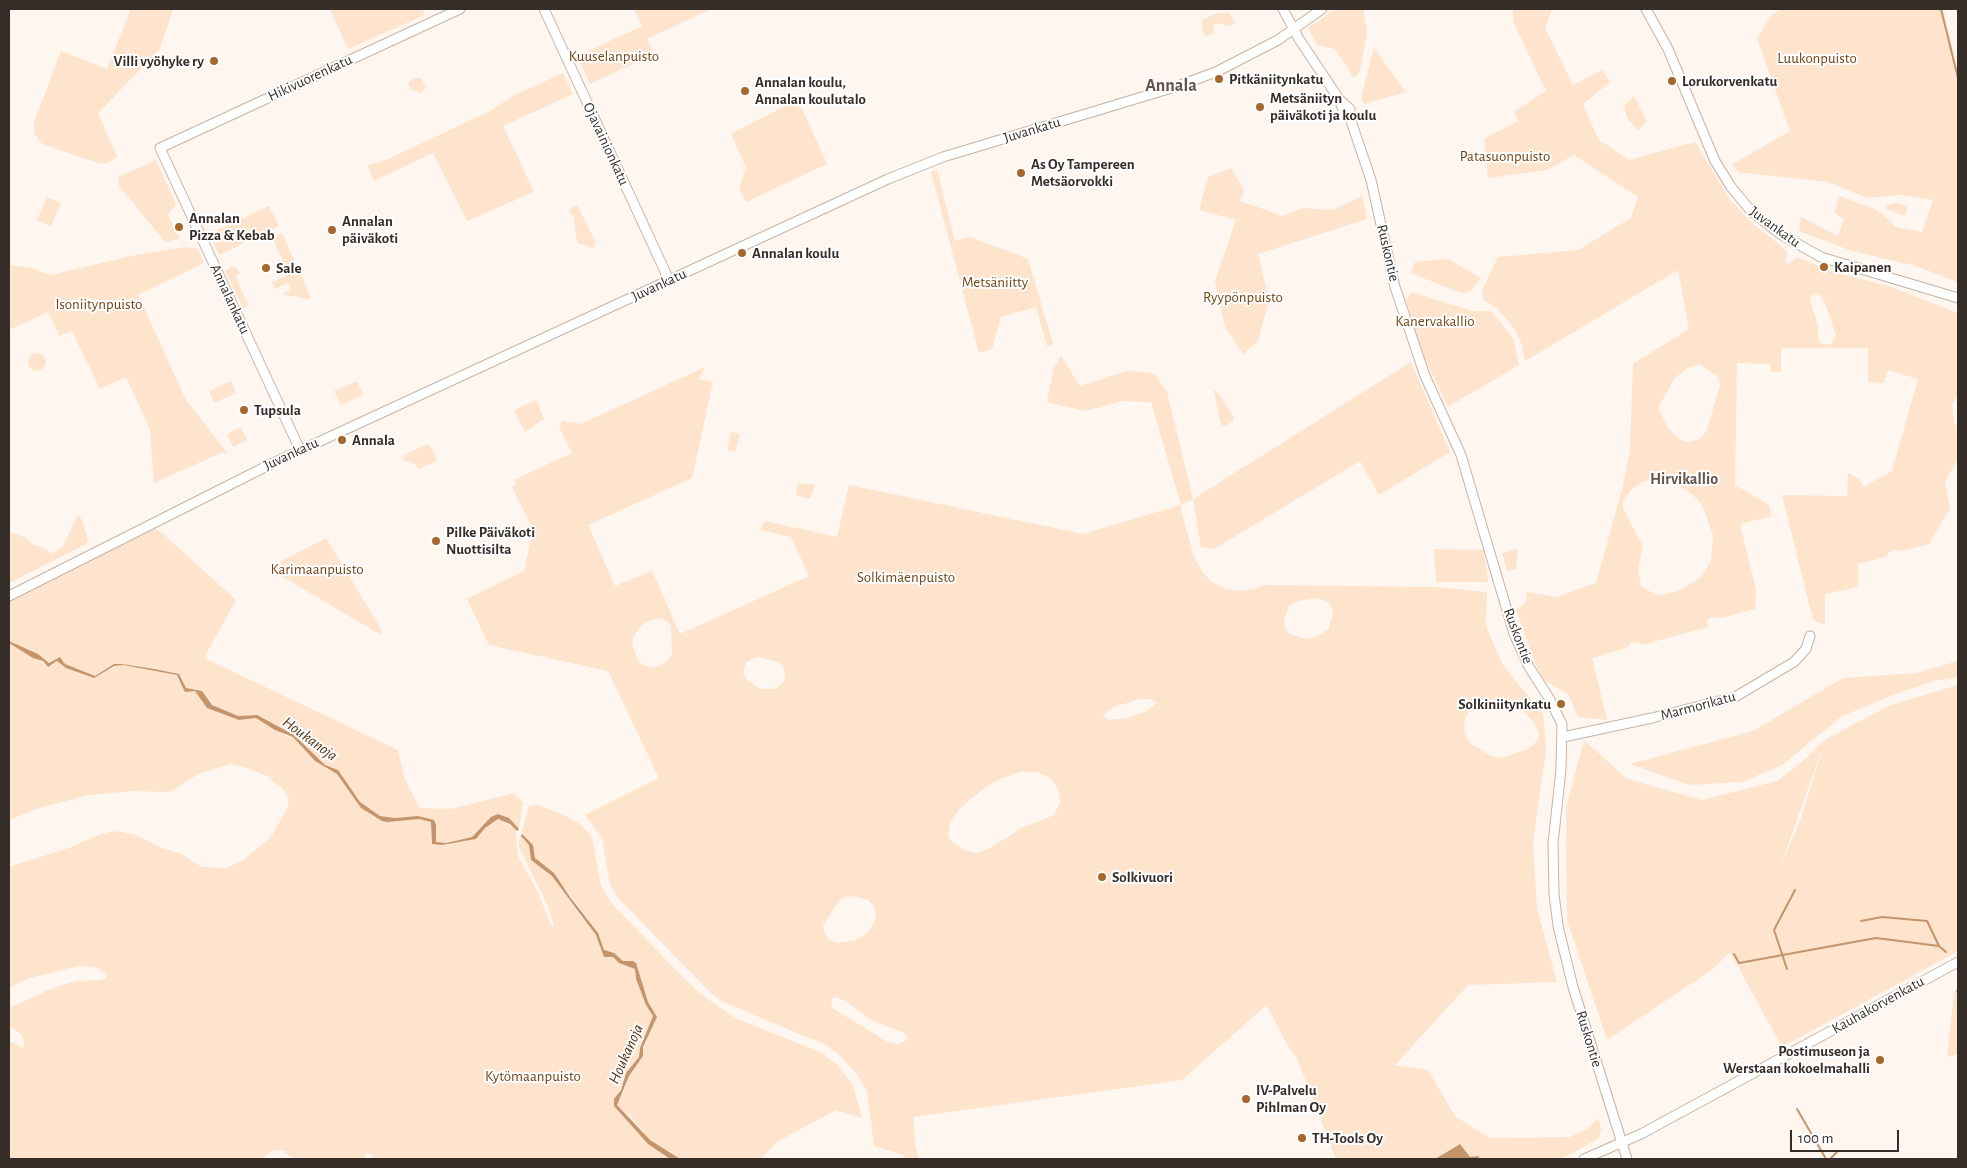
<!DOCTYPE html>
<html>
<head>
<meta charset="utf-8">
<style>
	body { margin:0 }
	#map { position:relative; width:1967px; height:1168px; overflow:hidden; background:#fef6ef; font-family:"Alegreya Sans",sans-serif }
	canvas { display:block }
	.frame { position:absolute; inset:0; border:10px solid #352e28; pointer-events:none }
	.scale { position:absolute; left:1790px; top:1130px; width:109px; height:22px; box-sizing:border-box; border:2px solid #352e28; border-top:0; padding-left:6px; font-size:15px; line-height:18px; white-space:nowrap; color:#352e28; -webkit-text-stroke:4px #fff; paint-order:stroke }
</style>
</head>
<body>
<div id="map">
<canvas width="1967" height="1168"></canvas>
<div class="frame"></div>
<div class="scale">100 m</div>
</div>
<script>
const ctx = document.querySelector('canvas').getContext('2d');
ctx.lineJoin = 'round';
function paint(path, color) { ctx.fillStyle = color; ctx.fill(path, 'evenodd'); }
const shape = rows => new Path2D(rows.map(r => 'M' + r).join(''));
function stroke(path, color, width, dash) { ctx.strokeStyle = color; ctx.lineWidth = width; ctx.lineCap = dash ? 'butt' : 'round'; ctx.setLineDash(dash || []); ctx.stroke(path); }
function drawText(font, color, halo, rows, align = 'center') {
  ctx.font = font + ' "Alegreya Sans",sans-serif'; ctx.lineWidth = 4; ctx.setLineDash([]); ctx.textBaseline = 'middle'; ctx.strokeStyle = halo; ctx.fillStyle = color; for (const [text, x, y, turn = 0] of rows) {
    ctx.save(); ctx.translate(x, y); ctx.rotate((+turn || 0) * Math.PI / 180); ctx.textAlign = isNaN(turn) ? turn : align; if (halo) ctx.strokeText(text, 0, 0); ctx.fillText(text, 0, 0); ctx.restore();
  }
}
const green = shape([
	[131,9,173,9,160,49,98,113,117,156,110,162,101,164,42,144,34,133,34,122,61,51,107,69],
	[330,9,422,9,425,15,348,49],
	[634,9,711,9,647,39,654,54,590,84,578,56,642,26],
	[1335,9,1363,9,1367,32,1360,71,1354,78,1335,49,1317,45,1308,28],
	[1513,9,1552,9,1545,28,1573,85,1602,70,1610,82,1583,104,1598,139,1629,160,1695,142,1730,200,1752,223,1787,251,1785,263,1789,264,1797,257,1828,270,1894,288,1958,313,1958,395,1952,404,1954,422,1958,428,1958,459,1945,482,1950,508,1929,544,1901,551,1896,550,1889,552,1886,557,1858,564,1858,587,1825,594,1825,625,1813,620,1782,495,1847,496,1848,473,1859,479,1864,487,1892,471,1918,379,1888,370,1884,383,1868,382,1868,348,1781,348,1781,372,1771,372,1771,364,1737,363,1735,485,1769,505,1772,516,1740,524,1756,590,1755,609,1721,618,1711,617,1707,621,1708,627,1642,645,1637,642,1630,643,1627,648,1592,658,1607,720,1578,717,1568,694,1544,680,1535,663,1516,610,1525,603,1527,592,1556,597,1596,583,1623,486,1630,449,1633,364,1689,329,1678,270,1525,361,1521,342,1515,330,1497,308,1484,300,1482,291,1498,257,1578,250,1631,218,1638,197,1574,155,1547,170,1488,178,1484,139,1518,121,1514,112,1546,91,1513,21],
	[1816,294,1821,296,1825,303,1836,335,1833,342,1828,345,1822,344,1818,339,1818,326,1810,300,1811,296],
	[1700,365,1718,376,1720,386,1706,432,1698,440,1687,442,1679,439,1669,429,1658,408,1674,379,1687,368],
	[1656,479,1671,482,1688,491,1698,500,1704,509,1713,535,1711,561,1700,578,1678,591,1660,595,1646,590,1641,586,1638,570,1643,546,1623,509,1623,502,1630,491,1642,482],
	[1943,9,1958,72,1958,282,1916,266,1852,251,1799,231,1801,217,1838,236,1844,219,1835,213,1839,196,1877,210,1896,227,1922,232,1933,200,1900,195,1867,198,1828,182,1738,172,1733,164,1790,131,1757,38,1771,16,1779,10],
	[1218,13,1229,13,1235,23,1228,26,1217,23,1213,25,1215,33,1206,36,1202,29,1202,20],
	[1374,48,1406,92,1364,104,1361,98],
	[563,73,573,94,503,126,534,192,467,221,433,153,374,181,367,165,384,161,490,111,513,96],
	[416,78,421,78,426,87,421,93,410,89,408,82],
	[1634,96,1647,121,1639,130,1628,120,1624,106],
	[791,103,802,109,827,164,746,202,739,189,746,167,731,134],
	[156,160,176,204,168,215,180,239,165,242,119,186,118,177],
	[1231,168,1244,190,1240,201,1283,216,1303,208,1333,210,1362,196,1367,219,1258,254,1269,299,1258,341,1243,354,1225,327,1215,281,1236,220,1199,210,1208,177],
	[937,170,955,241,971,237,1028,259,1053,344,1047,346,1036,307,1001,317,992,349,979,353,931,172],
	[47,197,61,203,51,226,37,220],
	[1898,203,1908,206,1905,216,1886,209,1887,205],
	[577,205,596,243,593,248,578,243,576,236,574,218,569,210],
	[269,206,279,226,219,255,209,234],
	[282,233,311,298,307,299,282,294,291,290,288,283,275,289,272,282,289,274,272,238],
	[185,247,198,249,204,263,138,295,186,400,228,454,221,453,154,483,150,429,126,377,100,389,72,331,59,336,48,312,9,330,9,265,32,268,50,275,136,255],
	[1448,259,1481,278,1470,291,1461,293,1411,273,1415,262],
	[232,267,236,268,240,273,236,277,248,305,243,308,225,271],
	[1411,292,1473,311,1491,311,1513,338,1519,365,1448,407,1423,355,1406,301],
	'28 362a9 9 0 1 1 18 0a9 9 0 1 1-18 0Z',
	[1061,356,1080,386,1127,371,1151,373,1156,376,1167,392,1193,499,1411,362,1450,452,1379,495,1360,461,1214,549,1201,547,1193,499,1181,505,1181,511,1194,557,1203,573,1212,582,1225,589,1240,591,1255,589,1263,585,1437,587,1487,592,1486,626,1503,665,1543,714,1546,750,1533,842,1537,909,1557,982,1468,985,1395,1065,1428,1070,1455,1116,1489,1138,1570,1137,1587,1129,1599,1118,1601,1129,1599,1138,1562,1159,1478,1159,1479,1157,1470,1157,1459,1144,1435,1159,1336,1159,1297,1058,1286,1043,1267,1006,1263,1008,1182,1080,913,1117,915,1144,919,1159,904,1159,903,1155,874,1146,867,1091,856,1073,838,1054,826,1045,723,1002,712,994,619,899,610,885,602,838,585,815,659,778,608,671,489,645,467,599,524,571,533,530,512,487,516,484,514,480,572,453,559,427,562,421,581,424,705,367,699,379,713,382,692,478,588,525,615,586,652,571,680,634,809,576,791,537,760,530,765,521,837,537,849,485,1083,534,1181,505,1151,402,1122,401,1085,411,1047,402,1054,367],
	[1316,598,1326,601,1331,605,1333,613,1328,630,1311,639,1303,638,1288,633,1285,629,1284,621,1289,606,1294,602],
	[659,618,667,621,671,626,672,654,668,660,660,666,652,668,643,665,637,659,632,643,634,635,645,622],
	[758,657,778,662,784,668,785,680,781,685,776,689,760,689,748,681,743,673,746,662],
	[1140,699,1151,699,1157,703,1145,712,1127,718,1110,720,1102,716,1114,707],
	[1482,703,1504,704,1522,710,1533,721,1537,729,1539,735,1536,742,1528,749,1501,758,1491,756,1471,744,1466,737,1464,726,1466,716,1472,707],
	[1020,772,1037,772,1050,778,1058,788,1060,803,1054,815,1022,828,988,849,976,853,966,851,953,843,948,836,950,823,959,809,984,788,1000,779],
	[852,896,868,900,874,906,876,915,874,924,867,933,856,940,837,943,829,939,824,932,823,925,837,904,843,898],
	[835,997,845,1001,873,1021,902,1032,907,1036,907,1040,899,1044,888,1042,832,1008,831,999],
	[231,381,236,393,214,403,209,391],
	[357,381,363,395,341,405,334,391],
	[1216,390,1234,417,1233,421,1224,426,1221,424,1214,391],
	[536,400,544,419,525,432,514,410],
	[241,427,247,440,233,447,227,434],
	[731,432,740,434,735,452,727,450],
	[428,444,432,448,437,461,419,469,415,464,403,460,404,455],
	[798,483,815,485,810,499,796,496],
	[78,515,82,520,88,540,86,544,9,583,9,532,26,538,32,544,44,548,53,554,63,546],
	[153,528,161,532,236,600,204,658,398,750,405,780,420,808,451,809,514,793,523,803,519,828,501,814,478,830,472,837,446,843,436,842,433,820,418,816,395,818,380,816,362,804,336,769,325,765,292,734,281,730,261,717,238,716,212,705,202,691,186,688,179,674,114,664,95,676,65,664,61,658,49,663,38,654,9,641,9,601],
	[326,538,381,629,381,635,268,568],
	[1434,549,1484,550,1488,582,1436,582],
	[1518,549,1516,569,1507,571,1502,553],
	[9,643,33,658,38,658,46,666,52,666,57,661,66,668,94,678,114,666,123,665,177,675,185,691,195,691,207,708,239,720,256,718,286,736,293,737,315,761,337,774,361,808,382,821,419,819,431,822,432,844,442,845,476,839,488,825,496,820,503,820,516,830,517,854,538,893,552,927,554,926,549,908,518,845,529,806,538,805,562,814,581,825,592,837,601,886,613,905,678,972,702,995,735,1018,822,1053,836,1064,853,1085,862,1118,836,1110,777,1142,761,1159,680,1159,650,1140,630,1116,619,1108,617,1103,625,1088,629,1076,633,1071,657,1017,648,1002,632,961,623,961,604,950,598,933,567,891,535,858,533,845,523,838,529,845,531,860,552,876,596,935,600,941,600,948,608,958,613,957,619,963,635,969,636,979,646,1005,653,1016,640,1048,639,1057,624,1077,614,1106,648,1144,670,1159,375,1159,370,1153,366,1154,363,1159,294,1159,282,1150,272,1151,261,1159,9,1159,9,1041,23,1048,24,1042,21,1034,9,1026,9,1008,53,988,77,981,100,980,106,978,107,974,98,968,79,966,29,978,9,988,9,867,69,848,101,834,116,831,136,835,162,848,181,854,202,867,226,868,242,861,271,837,287,809,289,799,282,788,267,776,245,767,231,764,198,774,170,792,134,791,89,795,42,807,9,820],
	[1958,661,1958,677,1934,681,1893,695,1842,716,1782,765,1742,782,1689,785,1630,764,1753,731,1843,678,1916,673],
	[1958,685,1958,951,1782,1047,1730,952,1713,969,1607,1040,1567,920,1566,808,1584,740,1627,779,1702,800,1777,781,1800,764,1826,739,1891,705],
	[1821,754,1800,821,1780,868,1820,754],
	[1958,990,1958,1054,1947,1057,1954,993]
]);
const water = shape([
	[9,641,38,654,49,663,60,657,65,664,95,676,114,664,122,664,154,669,179,674,186,688,202,691,212,705,238,716,257,715,294,735,325,765,338,770,360,802,380,816,395,818,418,816,434,820,436,825,436,842,446,843,472,837,491,817,498,814,509,818,519,829,517,831,510,824,498,819,485,828,476,839,442,845,432,844,431,822,419,819,387,822,382,821,361,808,337,774,315,761,293,737,275,730,256,718,239,720,207,708,195,691,185,692,177,675,123,665,114,666,94,678,66,668,57,661,48,667,43,661,33,658,9,643],
	[522,834,533,845,535,858,554,873,570,897,598,933,604,950,614,953,623,961,633,961,636,963,648,1002,657,1017,643,1047,643,1056,629,1076,617,1105,650,1140,680,1159,670,1159,648,1144,614,1106,614,1099,621,1090,626,1073,639,1057,640,1048,653,1016,646,1005,636,979,635,969,619,963,613,957,604,957,596,935,552,876,531,860,529,845,521,836],
	[1460,1144,1470,1157,1479,1156,1478,1159,1435,1159]
]);
const stream = shape([
	[1941,9,1958,78],
	[1861,921,1882,917,1927,921,1939,946,1946,952],
	[1734,954,1739,963,1876,938,1939,946],
	[1787,969,1774,930,1795,890],
	[1957,991,1958,991],
	[1797,1109,1826,1159],
	[1830,1159,1838,1151]
]);
const secondary = shape([
	[544,9,669,280],
	[1283,9,1299,39,1339,99,1344,113,1350,118],
	[1646,9,1668,49,1715,161,1731,187,1751,211,1780,234,1821,257,1958,298],
	[1339,99,1350,109,1350,118,1371,180,1395,287,1425,376,1461,455,1514,634,1529,667,1549,698,1562,724,1561,769,1553,844,1554,894,1558,926,1573,987,1627,1159],
	[300,450,160,148,460,9],
	[9,596,273,463,888,179,943,157,1175,87,1216,72,1278,40,1322,9],
	[1563,737,1652,718,1735,697,1794,662,1806,649,1810,636],
	[1584,1159,1641,1134,1958,962]
]);
const markers = [
	[214,61,5,"#a5672c"],
	[1219,79,5,"#a5672c"],
	[1672,81,5,"#a5672c"],
	[745,91,5,"#a5672c"],
	[1260,107,5,"#a5672c"],
	[1021,173,5,"#a5672c"],
	[179,227,5,"#a5672c"],
	[332,230,5,"#a5672c"],
	[742,253,5,"#a5672c"],
	[1824,267,5,"#a5672c"],
	[266,268,5,"#a5672c"],
	[244,410,5,"#a5672c"],
	[342,440,5,"#a5672c"],
	[436,541,5,"#a5672c"],
	[1561,704,5,"#a5672c"],
	[1102,877,5,"#a5672c"],
	[1880,1060,5,"#a5672c"],
	[1246,1099,5,"#a5672c"],
	[1302,1138,5,"#a5672c"]
];
const parkNames = [
	["Kuuselanpuisto",614,56],
	["Luukonpuisto",1817,58],
	["Patasuonpuisto",1505,156],
	["Metsäniitty",995,282],
	["Ryypönpuisto",1243,297],
	["Isoniitynpuisto",99,304],
	["Kanervakallio",1435,321],
	["Karimaanpuisto",317,569],
	["Solkimäenpuisto",906,577],
	["Kytömaanpuisto",533,1076]
];
const poiNames = [
	["Villi vyöhyke ry",204,61,"right"],
	["Pitkäniitynkatu",1229,79],
	["Lorukorvenkatu",1682,81],
	["Annalan koulu,",755,82],
	["Annalan koulutalo",755,99],
	["Metsäniityn",1270,98],
	["päiväkoti ja koulu",1270,115],
	["As Oy Tampereen",1031,164],
	["Metsäorvokki",1031,181],
	["Annalan",189,218],
	["Pizza & Kebab",189,235],
	["Annalan",342,221],
	["päiväkoti",342,238],
	["Annalan koulu",752,253],
	["Kaipanen",1834,267],
	["Sale",276,268],
	["Tupsula",254,410],
	["Annala",352,440],
	["Pilke Päiväkoti",446,532],
	["Nuottisilta",446,549],
	["Solkiniitynkatu",1551,704,"right"],
	["Solkivuori",1112,877],
	["Postimuseon ja",1870,1051,"right"],
	["Werstaan kokoelmahalli",1870,1068,"right"],
	["IV-Palvelu",1256,1090],
	["Pihlman Oy",1256,1107],
	["TH-Tools Oy",1312,1138]
];
const streetNames = [
	["Hikivuorenkatu",310,78,-25],
	["Juvankatu",1032,130,-17],
	["Ojavainionkatu",606,144,65],
	["Juvankatu",1775,227,36],
	["Ruskontie",1388,253,77],
	["Juvankatu",659,285,-25],
	["Annalankatu",230,299,65],
	["Juvankatu",291,454,-25],
	["Ruskontie",1518,636,69],
	["Marmorikatu",1698,706,-15],
	["Kauhakorvenkatu",1878,1005,-29],
	["Ruskontie",1589,1039,73]
];
const neighbourhoodNames = [
	["Hirvikallio",1684,479]
];
const waterNames = [
	["Houkanoja",310,739,36],
	["Houkanoja",626,1054,-66]
];
const quarterNames = [
	["Annala",1171,86]
];
paint(green, '#fee3cd');
paint(water, '#c4946c');
stroke(stream, '#c4946c', 2);
stroke(secondary, '#c6b3a4', 11);
stroke(secondary, '#fff', 9);
for (const [x, y, r, color] of markers) { const dot = new Path2D(); dot.arc(x, y, r, 0, 2 * Math.PI); ctx.fillStyle = color; ctx.fill(dot); stroke(dot, '#fff', 2); }
drawText('15px', '#734414', '#fff', parkNames);
drawText('bold 15px', '#352e28', '#fff', poiNames, 'left');
drawText('15px', '#352e28', '#fff', streetNames);
drawText('bold 16px', '#645346', '#fff', neighbourhoodNames);
drawText('italic 16px', '#533212', '#fff', waterNames);
drawText('bold 18px', '#645346', '#fff', quarterNames);
</script>
</body>
</html>
